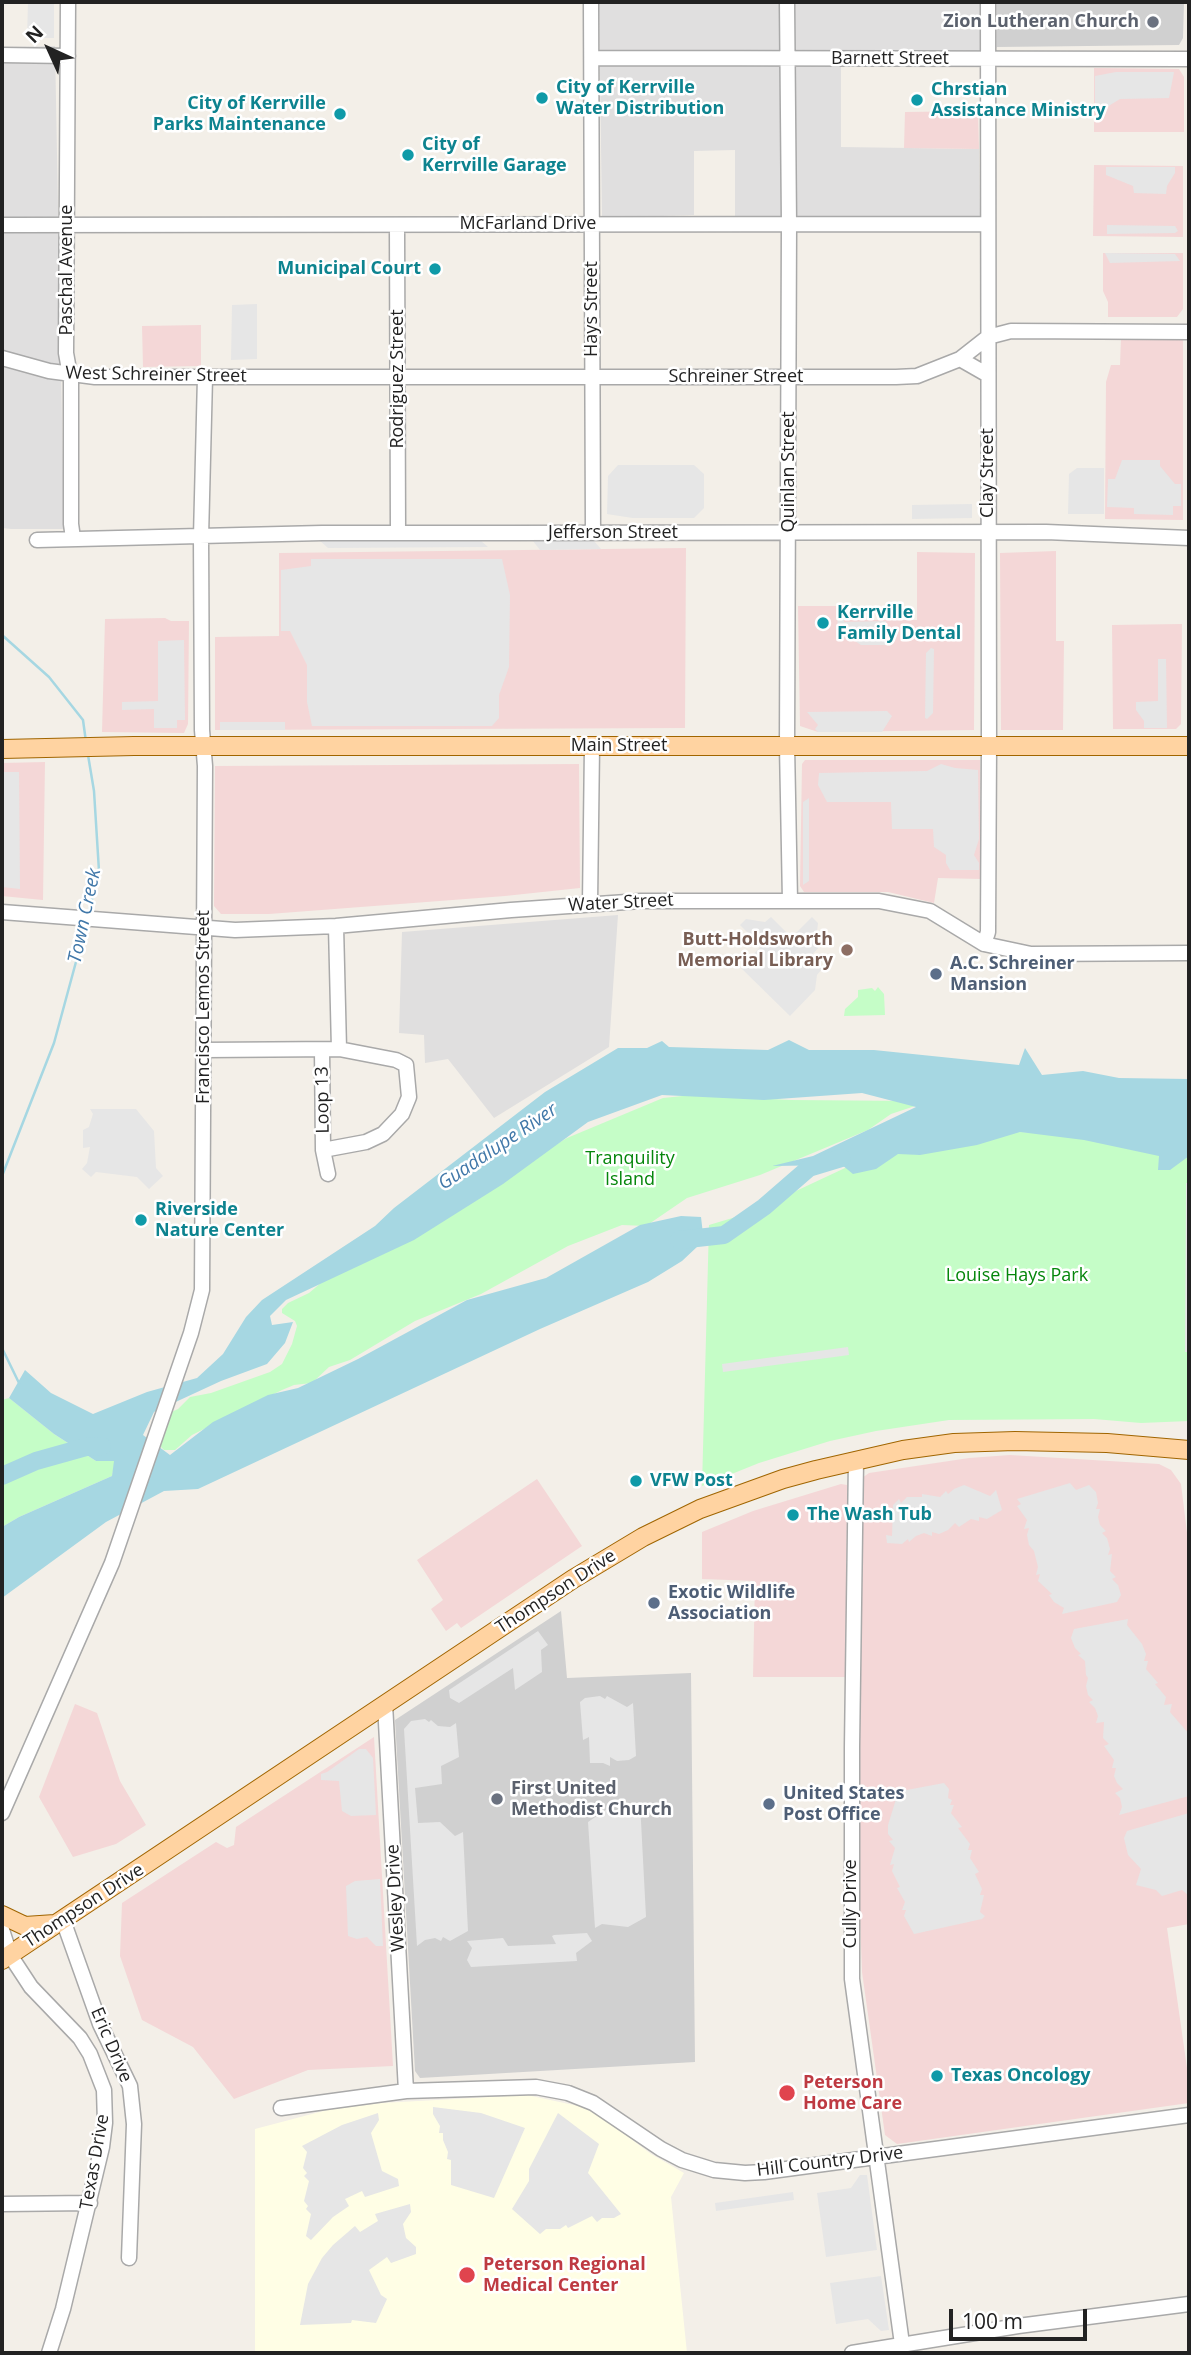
<!DOCTYPE html>
<html>
<head>
<meta charset="utf-8">
<style>
	body { margin:0 }
	#map { position:relative; width:1191px; height:2355px; overflow:hidden; background:#f3efe8; font-family:"Open Sans",sans-serif }
	canvas { display:block }
	.frame { position:absolute; inset:0; border:4px solid #222; pointer-events:none }
	.north { position:absolute; left:14px; top:14px; width:70px; height:70px; -webkit-text-stroke:5px #fff; paint-order:stroke; rotate:315deg; font-size:19px; font-weight:700; line-height:28px; text-align:center; color:#222 }
	.north::after { content:''; display:block; margin:auto; width:24px; height:32px; background:#222; clip-path:polygon(50% 0,100% 100%,50% 72%,0 100%) }
	.scale { position:absolute; left:949px; top:2309px; width:138px; height:32px; box-sizing:border-box; border:4px solid #222; border-top:0; padding-left:9px; font-size:21px; line-height:24px; white-space:nowrap; color:#222; -webkit-text-stroke:5px #fff; paint-order:stroke }
</style>
</head>
<body>
<div id="map">
<canvas width="1191" height="2355"></canvas>
<div class="frame"></div>
<div class="north">N</div>
<div class="scale">100 m</div>
</div>
<script>
const ctx = document.querySelector('canvas').getContext('2d');
ctx.lineJoin = 'round';
function paint(path, color) { ctx.fillStyle = color; ctx.fill(path, 'evenodd'); }
const shape = rows => new Path2D(rows.map(r => 'M' + r).join(''));
function stroke(path, color, width, dash) { ctx.strokeStyle = color; ctx.lineWidth = width; ctx.lineCap = dash ? 'butt' : 'round'; ctx.setLineDash(dash || []); ctx.stroke(path); }
function drawText(font, color, halo, rows, align = 'center') {
  ctx.font = font + ' "Open Sans",sans-serif'; ctx.lineWidth = 5; ctx.setLineDash([]); ctx.textBaseline = 'middle'; ctx.strokeStyle = halo; ctx.fillStyle = color; for (const [text, x, y, turn = 0] of rows) {
    ctx.save(); ctx.translate(x, y); ctx.rotate((+turn || 0) * Math.PI / 180); ctx.textAlign = isNaN(turn) ? turn : align; if (halo) ctx.strokeText(text, 0, 0); ctx.fillText(text, 0, 0); ctx.restore();
  }
}
const residential = shape([
	[599,2,997,2,997,47,979,66,841,67,841,147,979,149,980,216,735,217,735,150,694,151,694,215,602,218],
	[55,46,64,529,11,529,2,528,2,47],
	[618,915,609,1047,494,1118,448,1059,425,1063,424,1035,399,1033,402,932]
]);
const commercial = shape([
	[1094,68,1179,69,1184,77,1184,132,1094,132],
	[978,111,979,149,904,148,905,112],
	[1094,165,1183,166,1183,237,1093,236],
	[1103,253,1183,253,1183,309,1177,317,1108,317,1108,302,1103,291],
	[201,325,201,366,143,367,142,326],
	[1121,338,1183,339,1183,520,1105,519,1106,382,1111,365,1120,365],
	[686,548,685,728,215,730,215,637,279,636,279,553],
	[1056,551,1056,641,1064,641,1063,730,1001,730,1000,553],
	[917,552,975,553,974,730,818,732,800,726,798,606,844,606,844,620,917,620],
	[165,618,171,621,189,621,188,724,184,733,102,732,105,619],
	[1182,624,1181,724,1176,729,1113,729,1112,625],
	[805,760,980,760,981,879,938,878,934,903,888,892,804,892,800,886,802,764],
	[45,762,43,900,2,896,2,763],
	[579,764,580,888,505,896,269,914,221,914,214,906,215,766],
	[1010,1455,1159,1464,1171,1470,1181,1484,1189,1549,1189,1924,1167,1928,1189,2082,1189,2103,897,2144,885,2135,862,1972,858,1862,862,1478,869,1473,969,1458],
	[537,1479,582,1546,461,1628,457,1623,446,1631,431,1609,443,1600,417,1560],
	[841,1484,847,1485,846,1677,753,1677,755,1581,702,1579,702,1532,753,1511],
	[75,1704,97,1713,120,1781,146,1825,116,1844,73,1857,39,1797],
	[374,1737,393,2066,308,2070,234,2099,193,2047,142,2020,120,1956,122,1903,216,1842,227,1848,234,1845,236,1827]
]);
const education = shape([
	[527,2095,583,2107,603,2118,651,2154,684,2173,671,2197,687,2353,255,2353,255,2129,327,2110,382,2103]
]);
const religious = shape([
	[997,2,1184,2,1183,38,1179,45,997,47],
	[561,1611,567,1678,691,1673,695,2062,420,2078,415,2071,395,1720]
]);
const park = shape([
	[878,987,884,994,885,1015,844,1016,845,1009,858,997,858,990,872,988,875,991],
	[692,1095,791,1100,912,1101,915,1106,891,1114,868,1130,760,1175,687,1198,646,1226,622,1225,568,1246,481,1294,415,1321,350,1360,329,1367,312,1383,294,1385,282,1390,192,1435,175,1450,164,1450,161,1447,157,1440,165,1415,178,1409,190,1397,211,1393,270,1372,282,1364,292,1344,297,1326,295,1321,282,1313,282,1309,288,1303,309,1293,322,1282,567,1138,663,1098],
	[1020,1132,1189,1140,1189,1421,1141,1423,1094,1419,949,1420,876,1431,830,1441,759,1463,702,1486,709,1225,749,1213,909,1138],
	[9,1398,54,1434,96,1461,115,1461,112,1476,19,1517,2,1527,2,1400]
]);
const parking = shape([
	[28,2,54,2,54,38,27,38],
	[1116,72,1174,72,1169,98,1120,99,1102,110,1095,110,1095,76],
	[1106,167,1175,167,1175,173,1167,186,1166,194,1134,193,1133,186,1106,175],
	[1107,225,1175,226,1178,231,1175,233,1107,234],
	[1105,253,1175,254,1180,261,1110,263],
	[257,304,257,359,231,360,232,305],
	[1122,460,1160,460,1160,466,1175,484,1181,484,1181,506,1173,506,1173,515,1134,514,1134,508,1107,507,1108,479,1115,479],
	[618,465,694,465,704,474,704,508,694,518,633,518,607,514,608,476],
	[1077,468,1104,468,1104,514,1068,514,1069,474],
	[972,504,972,518,912,519,912,505],
	[319,540,480,540,488,547,328,548],
	[533,541,594,541,601,549,540,550],
	[311,559,502,559,510,595,509,667,499,695,499,718,492,726,312,726,307,702,307,665,290,631,281,631,281,570,311,566],
	[844,606,844,622,886,621,886,645,861,645,852,639,837,636,838,609],
	[184,640,185,720,177,720,177,728,154,728,154,709,122,710,122,702,158,701,158,641],
	[931,648,934,649,933,713,927,719,925,718,926,653],
	[1158,659,1166,659,1167,728,1144,728,1144,721,1136,710,1136,702,1158,701],
	[887,711,892,716,882,732,818,732,815,729,818,725,807,712],
	[220,722,285,722,285,730,220,730],
	[941,764,955,768,978,770,979,839,974,855,979,863,979,870,950,870,946,863,946,855,934,847,933,829,892,829,891,802,827,802,818,785,819,773,927,771],
	[4,772,19,772,20,889,2,887],
	[809,798,809,881,803,885,803,802],
	[771,917,790,936,793,936,812,917,818,923,816,940,821,945,810,957,822,969,817,975,815,990,790,1016,741,968,761,946,740,925,746,919,765,922],
	[90,1109,136,1109,154,1131,156,1168,163,1176,149,1189,137,1177,96,1172,91,1177,82,1169,87,1163,90,1147,83,1148,83,1130,89,1127,93,1114],
	[1186,1183,1189,1183,1189,1352,1185,1352],
	[848,1347,849,1355,723,1372,722,1364],
	[1070,1483,1076,1490,1089,1485,1096,1492,1098,1503,1096,1509,1100,1509,1098,1517,1100,1525,1106,1531,1102,1533,1107,1538,1110,1549,1108,1555,1112,1554,1110,1571,1116,1577,1112,1579,1118,1585,1121,1595,1117,1602,1062,1614,1064,1608,1054,1602,1049,1595,1052,1594,1038,1581,1040,1574,1036,1575,1038,1567,1034,1551,1029,1545,1027,1535,1029,1528,1024,1529,1027,1520,1017,1506,1021,1504,1017,1499],
	[964,1485,990,1496,996,1490,1002,1510,987,1519,979,1517,979,1521,971,1519,959,1527,955,1523,948,1530,939,1534,932,1532,932,1536,924,1533,916,1536,909,1542,908,1539,902,1544,887,1543,886,1535,892,1536,893,1505,899,1499,901,1503,907,1497,922,1497,922,1494,940,1497,946,1491,948,1494,954,1489],
	[1128,1619,1127,1625,1142,1644,1146,1654,1144,1661,1148,1661,1146,1669,1158,1683,1155,1684,1166,1697,1164,1705,1172,1704,1170,1712,1189,1734,1189,1796,1119,1815,1122,1807,1120,1798,1115,1793,1123,1789,1117,1783,1114,1776,1116,1768,1112,1768,1114,1760,1104,1746,1109,1744,1103,1738,1104,1722,1096,1723,1098,1716,1095,1708,1089,1702,1093,1700,1088,1695,1086,1686,1088,1678,1086,1675,1085,1661,1078,1655,1081,1654,1075,1648,1071,1638,1074,1629],
	[538,1631,548,1645,541,1650,542,1672,515,1690,513,1668,459,1703,450,1698,449,1690],
	[600,1696,605,1699,607,1696,627,1707,633,1703,636,1756,629,1760,617,1761,610,1757,610,1766,603,1763,590,1763,589,1737,583,1740,580,1702,585,1698],
	[425,1719,429,1722,431,1720,438,1726,450,1727,456,1723,459,1757,441,1766,442,1784,415,1788,418,1823,440,1822,455,1836,463,1832,468,1931,450,1941,443,1937,441,1941,435,1938,425,1940,417,1946,404,1729,411,1721],
	[359,1749,366,1749,373,1758,376,1815,351,1816,342,1811,339,1781,321,1780,321,1774,327,1772],
	[944,1783,949,1789,948,1798,952,1800,950,1805,954,1805,951,1813,962,1827,958,1828,970,1844,968,1850,972,1850,970,1858,979,1872,975,1874,982,1889,980,1895,984,1895,980,1912,985,1916,982,1919,914,1934,904,1916,906,1910,902,1910,905,1902,897,1888,900,1887,892,1871,894,1864,890,1865,895,1848,889,1841,893,1840,888,1834,888,1825,896,1799,892,1795,896,1792],
	[640,1802,646,1917,628,1927,602,1924,595,1928,588,1822,607,1809,613,1813,615,1810,621,1812],
	[1189,1813,1189,1896,1182,1890,1162,1896,1156,1890,1136,1885,1141,1869,1128,1855,1124,1838,1127,1831],
	[380,1879,383,1946,376,1946,367,1937,357,1939,348,1936,346,1886,355,1881],
	[587,1933,592,1941,576,1953,577,1961,471,1967,467,1960,472,1948,467,1941,503,1938,508,1946,556,1944,552,1936,554,1935],
	[433,2107,481,2113,525,2128,494,2198,451,2185,451,2160,447,2159,448,2152,443,2140,443,2133,439,2133,440,2126,433,2114],
	[378,2113,379,2120,371,2133,382,2171,398,2179,399,2186,365,2197,362,2191,345,2199,349,2206,333,2217,311,2240,306,2236,311,2214,306,2209,308,2206,304,2201,309,2181,304,2176,307,2173,303,2168,307,2152,302,2146,342,2125],
	[558,2113,599,2144,588,2173,621,2214,614,2218,602,2218,597,2222,592,2216,568,2228,566,2225,560,2229,546,2229,540,2234,512,2209,529,2181,529,2169],
	[860,2175,867,2175,877,2250,826,2257,817,2193,851,2188],
	[793,2192,794,2200,716,2211,715,2203],
	[410,2204,411,2212,403,2224,406,2238,416,2247,416,2254,391,2263,387,2257,369,2270,381,2295,387,2299,376,2323,352,2320,351,2323,300,2325,308,2284,322,2258,333,2245,355,2226,360,2232,378,2221,375,2214],
	[881,2276,889,2330,881,2331,868,2319,836,2324,830,2283]
]);
const water = shape([
	[789,1040,809,1050,874,1050,1019,1065,1025,1048,1042,1075,1083,1071,1119,1078,1189,1079,1189,1156,1170,1170,1158,1170,1159,1156,1084,1140,1020,1132,977,1145,920,1155,898,1154,876,1169,853,1174,842,1165,772,1166,813,1156,916,1107,862,1093,764,1100,662,1095,588,1122,503,1184,414,1240,286,1300,270,1316,272,1325,293,1322,285,1343,267,1364,221,1381,154,1412,143,1435,170,1455,213,1422,268,1395,298,1388,358,1359,467,1300,546,1278,640,1225,681,1216,701,1217,703,1234,698,1246,682,1261,648,1282,540,1329,198,1489,164,1491,106,1522,2,1598,2,1527,19,1517,112,1476,114,1461,96,1461,54,1434,9,1398,25,1370,51,1393,93,1414,147,1392,197,1378,223,1354,246,1317,262,1300,375,1226,394,1208,545,1092,618,1048,647,1048,662,1041,669,1047,768,1050]
]);
const stream = shape([
	[2,635,49,677,83,720,86,742],
	[88,755,94,791,99,871,88,915],
	[2,1176,54,1043,86,925],
	[2,1348,19,1383]
]);
const river = shape([
	[679,1240,724,1235,764,1207,809,1168,842,1158],
	[2,1476,36,1461,86,1447,102,1446]
]);
const minor = shape([
	[68,2,66,353,71,381,71,524,73,538],
	[591,2,593,533],
	[787,2,789,224,787,746,790,901],
	[2,55,68,56],
	[592,58,1189,59],
	[2,225,988,224],
	[397,225,398,533],
	[2,358,49,371,95,377,896,377,917,376,960,359,988,337,1011,331,1189,332],
	[960,359,988,375],
	[37,540,322,533,515,533,1046,532,1189,538],
	[590,903,592,746],
	[2,912,235,930,336,926,511,910,641,901,879,901,930,911,984,944,1031,954,1189,953],
	[984,944,988,932,989,746,988,2],
	[204,1050,339,1049,336,926],
	[322,1050,323,1150,366,1142,383,1134,402,1114,409,1097,406,1065,396,1060,339,1049],
	[323,1150,328,1174],
	[856,1460,852,1747,852,1979,902,2344],
	[385,1704,406,2091],
	[2,1813,112,1563,191,1333,202,1290,205,766,202,730,201,537,205,377],
	[63,1920,100,2024,130,2086,134,2124,129,2258],
	[2,1930,10,1955,31,1987,80,2038,90,2054,104,2090,105,2123,102,2147,63,2309,49,2353],
	[281,2108,406,2091,536,2087,568,2093,593,2103,661,2149,682,2160,714,2170,745,2173,764,2172,1189,2115],
	[2,2204,90,2203],
	[852,2353,1018,2326,1189,2304]
]);
const major = shape([
	[2,749,134,746,1189,746],
	[2,1915,25,1926,55,1924],
	[2,1960,573,1579,643,1537,700,1509,783,1479,816,1470,903,1450,954,1443,1015,1441,1107,1443,1189,1450]
]);
const markers = [
	[1153,22,7,"#6b7280"],
	[542,98,7,"#0f9aa8"],
	[917,100,7,"#0f9aa8"],
	[340,114,7,"#0f9aa8"],
	[408,155,7,"#0f9aa8"],
	[435,269,7,"#0f9aa8"],
	[823,623,7,"#0f9aa8"],
	[847,950,7,"#8d6e63"],
	[936,974,7,"#5c6f8a"],
	[141,1220,7,"#0f9aa8"],
	[636,1481,7,"#0f9aa8"],
	[793,1515,7,"#0f9aa8"],
	[654,1603,7,"#5c6f8a"],
	[497,1799,7,"#6b7280"],
	[769,1804,7,"#5c6f8a"],
	[937,2076,7,"#0f9aa8"],
	[787,2093,9,"#e0444e"],
	[467,2275,9,"#e0444e"]
];
const worshipNames = [
	["Zion Lutheran Church",1139,22],
	["First United",511,1789,"left"],
	["Methodist Church",511,1810,"left"]
];
const streetNames = [
	["Barnett Street",890,59],
	["McFarland Drive",528,224],
	["Paschal Avenue",67,270,-90],
	["Hays Street",592,309,-90],
	["West Schreiner Street",156,375,1],
	["Schreiner Street",736,377],
	["Rodriguez Street",398,379,-90],
	["Quinlan Street",789,472,-90],
	["Clay Street",988,473,-90],
	["Jefferson Street",613,533],
	["Main Street",619,746],
	["Water Street",621,903,-3],
	["Francisco Lemos Street",204,1007,-90],
	["Loop 13",323,1100,-91],
	["Thompson Drive",556,1592,-33],
	["Wesley Drive",396,1898,-93],
	["Cully Drive",851,1904,-90],
	["Thompson Drive",84,1906,-33],
	["Eric Drive",111,2045,67],
	["Texas Drive",95,2162,-80],
	["Hill Country Drive",830,2162,-7]
];
const cultureNames = [
	["City of Kerrville",556,88],
	["Water Distribution",556,109],
	["Chrstian",931,90],
	["Assistance Ministry",931,111],
	["City of Kerrville",326,104,"right"],
	["Parks Maintenance",326,125,"right"],
	["City of",422,145],
	["Kerrville Garage",422,166],
	["Municipal Court",421,269,"right"],
	["Kerrville",837,613],
	["Family Dental",837,634],
	["Riverside",155,1210],
	["Nature Center",155,1231],
	["VFW Post",650,1481],
	["The Wash Tub",807,1515],
	["Texas Oncology",951,2076]
];
const educationNames = [
	["Butt-Holdsworth",833,940],
	["Memorial Library",833,961]
];
const serviceNames = [
	["A.C. Schreiner",950,964],
	["Mansion",950,985],
	["Exotic Wildlife",668,1593],
	["Association",668,1614],
	["United States",783,1794],
	["Post Office",783,1815]
];
const parkNames = [
	["Tranquility",630,1159],
	["Island",630,1180],
	["Louise Hays Park",1017,1276]
];
const healthNames = [
	["Peterson",803,2083],
	["Home Care",803,2104],
	["Peterson Regional",483,2265],
	["Medical Center",483,2286]
];
const waterNames = [
	["Town Creek",85,916,-78],
	["Guadalupe River",498,1147,-34]
];
paint(residential, '#e0dfdf');
paint(commercial, '#f4d7d7');
paint(education, '#fffee5');
paint(religious, '#d0d0d0');
paint(park, '#c5fdc7');
paint(parking, '#e6e6e6');
paint(water, '#a6d7e2');
stroke(stream, '#a6d7e2', 2.5);
stroke(river, '#a6d7e2', 18);
stroke(minor, '#a9a9a9', 17);
stroke(major, '#a06500', 20);
stroke(minor, '#fff', 14);
stroke(major, '#ffd3a1', 18);
for (const [x, y, r, color] of markers) { const dot = new Path2D(); dot.arc(x, y, r, 0, 2 * Math.PI); ctx.fillStyle = color; ctx.fill(dot); stroke(dot, '#fff', 2.5); }
drawText('bold 18px', '#5b616d', '#fff', worshipNames, 'right');
drawText('18px', '#222', '#fff', streetNames);
drawText('bold 18px', '#0d838f', '#fff', cultureNames, 'left');
drawText('bold 18px', '#785e54', '#fff', educationNames, 'right');
drawText('bold 18px', '#4e5e75', '#fff', serviceNames, 'left');
drawText('18px', '#05860b', '#fff', parkNames);
drawText('bold 18px', '#be3a42', '#fff', healthNames, 'left');
drawText('italic 19px', '#4178a9', '#fff', waterNames);
</script>
</body>
</html>
